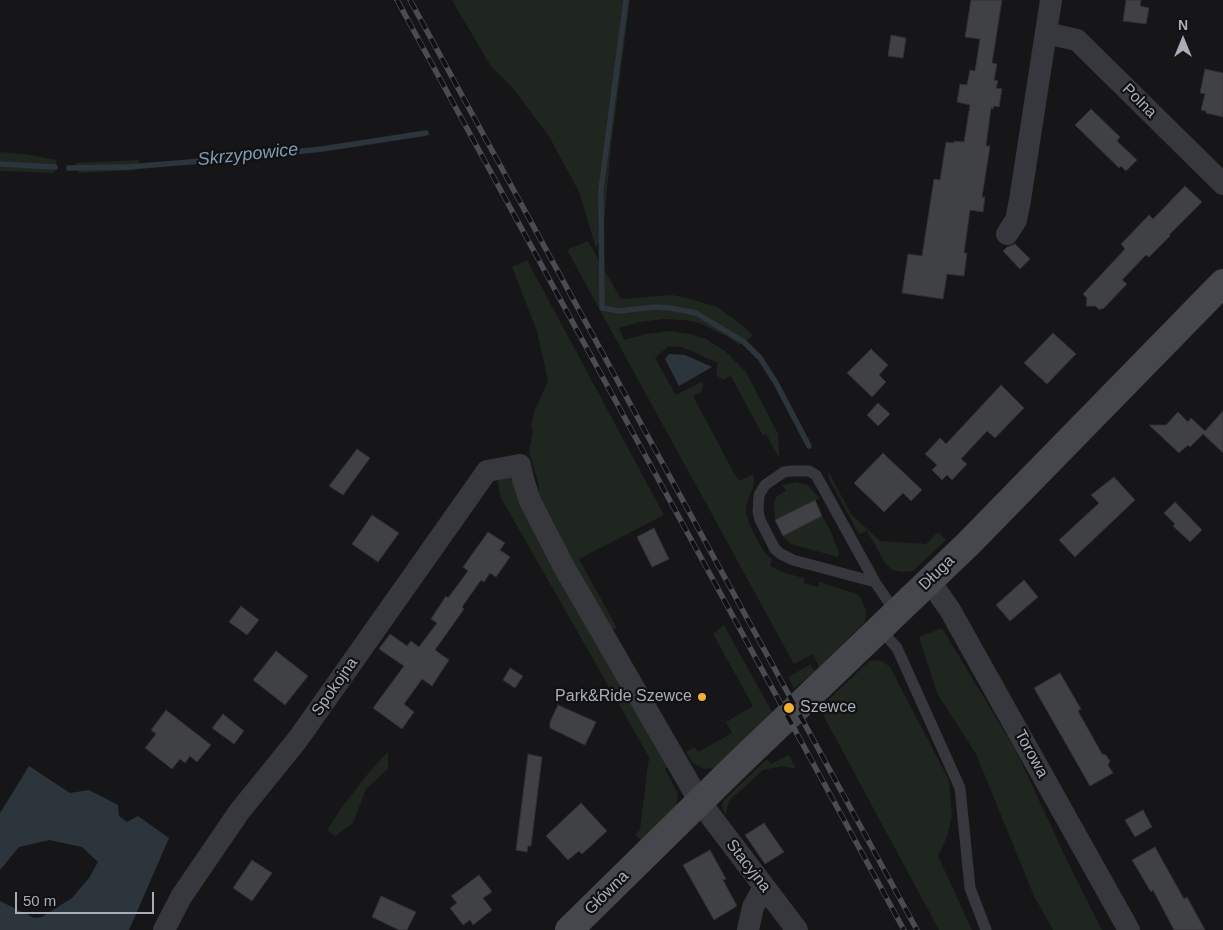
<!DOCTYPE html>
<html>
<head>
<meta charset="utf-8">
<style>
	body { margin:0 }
	#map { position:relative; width:1223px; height:930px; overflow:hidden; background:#161618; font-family:Arial,sans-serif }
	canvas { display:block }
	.north { position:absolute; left:1158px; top:15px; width:50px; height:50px; -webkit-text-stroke:4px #111113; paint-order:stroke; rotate:0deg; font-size:14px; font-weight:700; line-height:20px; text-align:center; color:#a8adb8 }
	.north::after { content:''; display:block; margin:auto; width:18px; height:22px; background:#a8adb8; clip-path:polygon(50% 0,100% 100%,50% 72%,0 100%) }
	.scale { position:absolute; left:15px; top:892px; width:139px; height:22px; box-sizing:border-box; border:2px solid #a8adb8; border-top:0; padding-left:6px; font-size:15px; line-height:18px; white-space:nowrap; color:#a8adb8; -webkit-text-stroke:4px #111113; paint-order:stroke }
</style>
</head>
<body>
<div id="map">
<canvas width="1223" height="930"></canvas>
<div class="north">N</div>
<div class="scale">50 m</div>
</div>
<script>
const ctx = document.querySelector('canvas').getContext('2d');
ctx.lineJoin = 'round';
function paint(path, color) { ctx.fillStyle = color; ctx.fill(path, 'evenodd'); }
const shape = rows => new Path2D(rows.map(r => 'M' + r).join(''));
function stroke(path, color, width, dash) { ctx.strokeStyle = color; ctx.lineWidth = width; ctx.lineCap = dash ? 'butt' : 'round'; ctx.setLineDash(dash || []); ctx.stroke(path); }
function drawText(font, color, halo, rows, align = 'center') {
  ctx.font = font + ' Arial,sans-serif'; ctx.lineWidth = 4.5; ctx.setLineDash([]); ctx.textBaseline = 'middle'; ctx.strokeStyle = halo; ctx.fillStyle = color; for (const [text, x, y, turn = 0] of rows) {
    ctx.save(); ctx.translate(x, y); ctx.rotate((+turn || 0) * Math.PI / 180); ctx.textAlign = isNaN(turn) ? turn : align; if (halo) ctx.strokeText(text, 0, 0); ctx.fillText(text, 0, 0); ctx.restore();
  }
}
const green = shape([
	[452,0,630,0,611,146,603,234,596,248,579,192,550,138,513,88,490,65],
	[0,152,24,154,57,160,54,173,0,171],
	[139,160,138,170,79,173,76,163],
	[588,241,621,299,672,295,691,299,717,307,741,324,753,336,739,345,728,337,699,323,685,320,663,319,640,322,619,328,624,340,646,334,670,331,690,334,706,339,725,351,746,372,778,434,779,458,766,434,763,436,731,376,723,380,716,375,718,363,682,347,669,346,655,358,676,395,702,382,703,385,701,392,693,396,733,471,739,481,753,474,754,478,753,488,747,502,746,512,750,526,763,550,772,560,770,566,785,573,804,578,804,583,818,587,819,582,854,593,860,597,866,610,866,616,864,623,819,667,813,654,794,664,567,250],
	[527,260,664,515,579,559,617,628,608,632,538,498,539,485,529,452,533,431,531,427,534,412,548,381,537,331,512,267],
	[516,471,669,765,665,769,677,792,678,797,676,806,641,840,635,835,640,830,649,757,500,496,497,475],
	[828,471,851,514,880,541,926,544,938,532,946,540,913,571,902,572,892,570,885,563,867,531,859,534,829,479],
	[796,482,807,485,820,498,775,520,774,502,777,496,786,491,782,485],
	[822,516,831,532,839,553,838,557,791,544,783,536],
	[724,625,772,712,720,764,715,768,704,769,693,763,686,752,694,747,698,752,732,733,726,722,753,706,713,634],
	[942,628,1016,751,1072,871,1102,930,1053,930,1034,896,976,754,937,693,919,637],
	[875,660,882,661,890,667,949,780,952,815,947,837,938,856,972,930,939,930,822,713,813,715,869,661],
	[810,665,815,671,794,689,788,677],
	[388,752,388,769,366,789,353,823,335,836,327,830,345,803,371,770],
	[789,755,796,769,783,766,763,770,729,801,725,815,722,806,723,801,767,759,771,764]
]);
const water = shape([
	[669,354,685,355,712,367,679,386,665,359],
	[29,766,70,793,89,790,118,805,119,816,127,822,138,816,169,838,129,930,0,930,0,901,34,918,42,917,72,898,89,878,98,862,82,847,49,840,19,847,0,870,0,813]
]);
const stream = shape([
	[626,0,601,189,602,308,619,311,655,307,670,308,696,313,744,342,760,358,776,383,809,446],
	[0,164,55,167],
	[69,168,128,167,238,158,322,149,426,133]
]);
const building = shape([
	[971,0,1002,0,992,63,997,64,994,80,998,81,996,88,1002,89,999,107,994,106,993,109,991,108,986,146,990,146,982,197,985,197,983,212,970,210,964,253,967,253,964,276,947,274,943,299,902,293,908,254,922,256,934,179,940,180,946,142,954,143,954,141,964,142,970,105,957,102,960,84,967,85,970,70,975,71,980,39,965,37,971,0],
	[1126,0,1141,0,1140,6,1149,8,1146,24,1123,21,1126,0],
	[891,35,906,38,903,58,888,56,891,35],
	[1205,69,1223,73,1223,117,1206,113,1206,111,1201,110,1205,94,1200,93,1205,69],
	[1091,109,1120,137,1117,141,1137,160,1126,171,1121,166,1119,168,1075,125,1091,109],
	[1185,186,1202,202,1169,235,1170,236,1149,257,1146,255,1122,280,1127,284,1103,309,1102,308,1100,310,1095,306,1086,306,1087,298,1083,294,1125,249,1121,244,1149,215,1153,219,1185,186],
	[1015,244,1030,259,1020,269,1003,251,1007,247,1015,244],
	[1053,333,1076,354,1047,384,1024,363,1053,333],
	[871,349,888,365,879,375,886,382,872,397,847,373,871,349],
	[1001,385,1024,408,995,438,987,431,961,459,967,464,952,480,947,475,942,480,932,470,937,465,925,454,940,438,946,444,1001,385],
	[878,403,890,414,878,426,867,415,878,403],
	[1223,411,1223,453,1203,434,1190,447,1188,445,1179,453,1149,425,1166,425,1178,412,1188,422,1191,418,1205,431,1223,411],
	[357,449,370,458,343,495,329,486,357,449],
	[883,453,922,490,911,501,903,493,884,512,854,483,883,453],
	[1114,477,1135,500,1075,557,1059,540,1099,503,1091,495,1114,477],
	[815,500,822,516,783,536,775,520,815,500],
	[1175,502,1202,530,1190,542,1173,526,1175,524,1164,513,1175,502],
	[372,515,399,533,378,562,352,544,372,515],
	[654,528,669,559,652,567,637,537,654,528],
	[488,532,505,543,500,550,510,557,496,577,490,573,484,582,481,580,462,607,464,609,435,650,449,660,432,686,422,679,404,704,414,712,402,729,373,708,404,666,379,649,390,634,407,646,411,641,419,647,437,623,431,619,446,596,448,598,468,571,463,567,488,532],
	[1024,580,1038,597,1010,621,996,605,1024,580],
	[241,606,259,620,247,635,229,622,241,606],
	[276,651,308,676,285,705,253,680,276,651],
	[510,668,523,676,515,688,503,680,510,668],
	[1060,673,1081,709,1078,711,1102,754,1106,755,1110,761,1108,765,1113,773,1090,786,1034,688,1060,673],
	[558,705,596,722,585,745,550,728,550,722,558,705],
	[166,710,211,745,197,762,190,756,185,763,180,759,172,769,145,748,156,734,151,730,166,710],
	[223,714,244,731,234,744,212,728,223,714],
	[528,754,542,757,531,846,528,846,527,852,516,850,528,754],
	[581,803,607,831,582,854,579,851,568,860,546,836,581,803],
	[1143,810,1152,827,1135,837,1125,820,1143,810],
	[764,823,784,852,765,864,745,835,764,823],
	[1155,847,1184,899,1187,897,1205,930,1174,930,1153,890,1151,892,1132,860,1155,847],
	[710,850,726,879,723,880,737,906,714,920,683,865,710,850],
	[252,860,272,873,252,901,233,888,252,860],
	[479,875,492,892,483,898,492,910,473,925,470,920,463,925,450,908,457,903,451,896,479,875],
	[381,896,416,912,407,930,399,930,372,917,381,896]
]);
const lane = shape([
	[875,582,793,560,781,554,775,549,760,520,758,511,759,495,765,485,784,472,791,471,809,471,816,475,875,582,896,613],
	[880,629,897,648,960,788,970,888,986,930]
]);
const street = shape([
	[1046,33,1077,40,1223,184],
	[1007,234,1016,220,1020,200,1051,0],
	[929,580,950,610,1129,930],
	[164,930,181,897,239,812,298,739,487,471,520,465,523,479,530,501,564,567,700,802,797,930],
	[748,930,753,907,764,887]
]);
const secondary = shape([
	[569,930,737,765,968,544,1223,283]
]);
const rail = shape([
	[397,0,904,930],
	[410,0,917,930]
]);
const markers = [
	[702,697,5,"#f2b134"],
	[789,708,6,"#f2b134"]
];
const streetNames = [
	["Polna",1139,101,45],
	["Długa",937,573,-44],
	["Spokojna",335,687,-55],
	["Torowa",1031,754,61],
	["Stacyjna",748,866,52],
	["Główna",607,893,-45]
];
const poiNames = [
	["Park&Ride Szewce",692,697],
	["Szewce",800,708,"left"]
];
const waterNames = [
	["Skrzypowice",248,155,-6]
];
paint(green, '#1e261f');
paint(water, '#2c353c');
stroke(stream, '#2c353c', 5.5);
paint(building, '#404145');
stroke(building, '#303034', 1);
stroke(lane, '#37383d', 11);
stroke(street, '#37383d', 22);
stroke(secondary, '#45474d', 28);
stroke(rail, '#4a4c52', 5.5);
stroke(rail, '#111113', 4, [11]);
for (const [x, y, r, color] of markers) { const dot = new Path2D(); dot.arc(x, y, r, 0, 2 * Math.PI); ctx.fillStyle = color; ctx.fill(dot); stroke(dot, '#111113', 2); }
drawText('16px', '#a8adb8', '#111113', streetNames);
drawText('16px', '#a8adb8', '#111113', poiNames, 'right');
drawText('italic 18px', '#7f9bb3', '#111113', waterNames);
</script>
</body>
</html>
